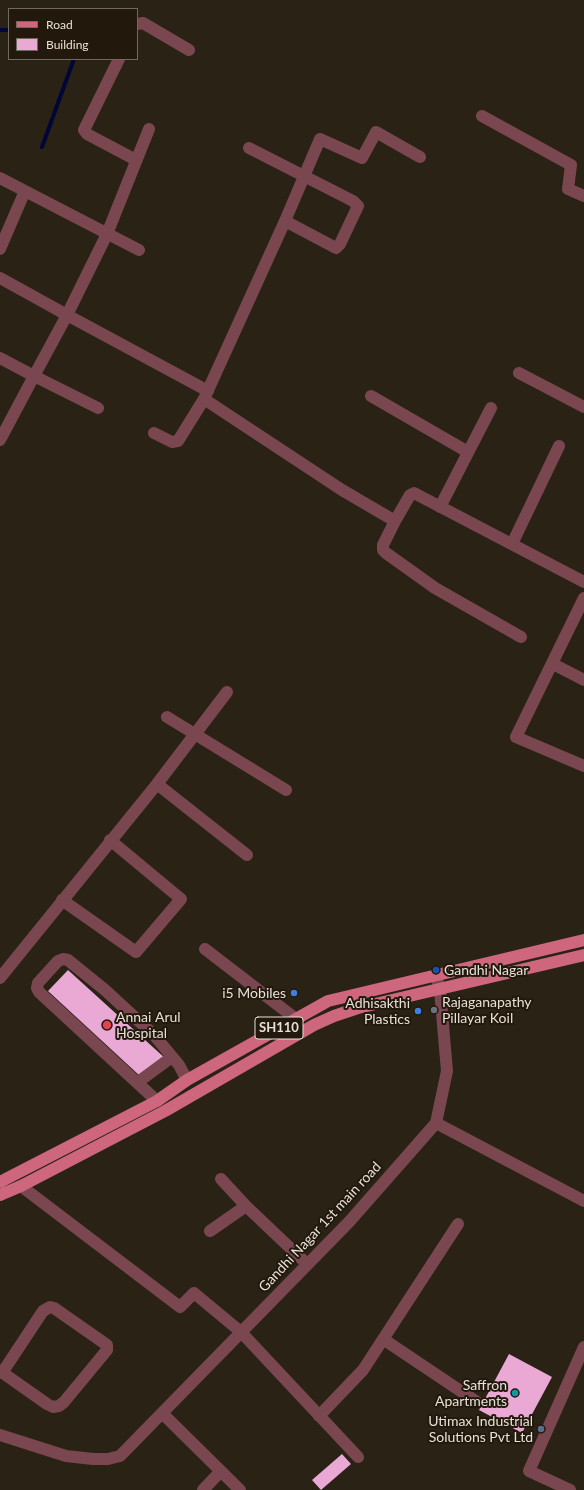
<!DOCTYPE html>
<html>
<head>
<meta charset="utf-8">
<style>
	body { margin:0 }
	#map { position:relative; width:584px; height:1490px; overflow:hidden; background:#2b2216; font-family:Lato,sans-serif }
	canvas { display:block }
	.legend { position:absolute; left:8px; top:8px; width:130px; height:52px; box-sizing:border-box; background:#22190c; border:1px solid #70695e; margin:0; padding:5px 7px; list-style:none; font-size:12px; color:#e6e0d8 }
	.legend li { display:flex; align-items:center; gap:8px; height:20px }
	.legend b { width:20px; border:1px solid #70695e }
</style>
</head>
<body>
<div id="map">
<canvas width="584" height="1490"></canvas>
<ul class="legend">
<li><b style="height:5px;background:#ce677e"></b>Road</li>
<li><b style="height:11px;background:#eaa8d4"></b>Building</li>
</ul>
</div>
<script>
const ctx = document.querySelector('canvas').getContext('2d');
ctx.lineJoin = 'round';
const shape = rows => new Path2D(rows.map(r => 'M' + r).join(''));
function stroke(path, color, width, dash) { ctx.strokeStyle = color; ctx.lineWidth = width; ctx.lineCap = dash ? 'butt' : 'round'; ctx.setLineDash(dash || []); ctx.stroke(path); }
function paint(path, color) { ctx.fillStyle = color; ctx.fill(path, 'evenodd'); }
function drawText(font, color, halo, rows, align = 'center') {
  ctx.font = font + ' Lato,sans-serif'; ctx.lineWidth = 4; ctx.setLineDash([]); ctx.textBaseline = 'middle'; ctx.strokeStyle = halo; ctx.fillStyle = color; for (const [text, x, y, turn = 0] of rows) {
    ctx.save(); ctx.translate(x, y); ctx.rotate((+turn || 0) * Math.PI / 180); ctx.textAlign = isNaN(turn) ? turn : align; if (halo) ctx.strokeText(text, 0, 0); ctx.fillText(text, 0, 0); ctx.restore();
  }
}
const stream = shape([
	[0,30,9,30],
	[42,147,74,59]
]);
const building = shape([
	[68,970,166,1059,140,1076,48,991],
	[509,1354,552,1377,522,1433,479,1410],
	[342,1454,351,1464,321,1490,312,1480]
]);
const minor = shape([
	[137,24,143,23,189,50],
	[119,59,84,130,87,134,136,160],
	[482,116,571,165,568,189,584,196],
	[149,129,107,234,67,315,208,391],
	[0,178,25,191,0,249],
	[25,191,139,250],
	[285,221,320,139,362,158,376,132,420,157],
	[0,278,67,315,34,376,98,408],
	[0,358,34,376,0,440],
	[519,373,584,407],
	[371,396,468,452],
	[204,399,342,490,395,521,410,495,414,493,584,582],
	[154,433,172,442,178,441,204,399,285,221,336,248,340,244,358,206,353,201,249,148],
	[440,507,491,408],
	[395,521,383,545,383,550,386,553,435,588,521,637],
	[512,544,559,446],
	[584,598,516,737,584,766],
	[553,664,584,680],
	[167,717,286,790],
	[157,784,247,855],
	[62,900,136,952,181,899,110,840],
	[205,949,296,1019],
	[0,978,157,784,227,692],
	[138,1082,172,1057],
	[157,1101,39,992,37,988,38,983,58,961,63,959,68,960,105,990,154,1035,179,1065,187,1080],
	[436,1123,584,1201],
	[221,1179,246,1206],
	[21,1186,180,1307,194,1293,241,1332,358,1457],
	[210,1231,246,1206,307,1264],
	[383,1339,477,1402],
	[0,1371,47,1404,53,1407,59,1406,64,1402,107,1350,107,1345,54,1308,50,1307,43,1311,2,1373],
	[162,1413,240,1490],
	[319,1416,363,1370,458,1224],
	[0,1435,66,1456,93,1459,108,1459,120,1456,349,1222,436,1123,447,1071,440,990,436,975],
	[203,1490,221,1471],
	[570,1490,529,1471,584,1347]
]);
const major = shape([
	[0,1182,157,1101,187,1080,328,1001,584,940],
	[0,1195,21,1186,165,1111,314,1025,334,1016,358,1008,584,955]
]);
const markers = [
	[436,970,4,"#1a4fb4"],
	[294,993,4,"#3f7fe0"],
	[434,1010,4,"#6b7280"],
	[418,1011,4,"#3f7fe0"],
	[107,1025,5,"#e0444e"],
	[515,1393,4,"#0f9aa8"],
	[541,1429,4,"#5c6f8a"]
];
const shields = [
	[279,1028,48]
];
const shieldNames = [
	["SH110",279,1028]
];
const poiNames = [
	["Gandhi Nagar",444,970,"left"],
	["i5 Mobiles",286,993],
	["Rajaganapathy",442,1002,"left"],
	["Pillayar Koil",442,1018,"left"],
	["Adhisakthi",410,1003],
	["Plastics",410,1019],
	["Annai Arul",116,1017,"left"],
	["Hospital",116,1033,"left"],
	["Saffron",507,1385],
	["Apartments",507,1401],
	["Utimax Industrial",533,1421],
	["Solutions Pvt Ltd",533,1437]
];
const streetNames = [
	["Gandhi Nagar 1st main road",320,1227,-47]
];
stroke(stream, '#000737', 4);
paint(building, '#eaa8d4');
stroke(minor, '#7a4751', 12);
stroke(major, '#ce677e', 12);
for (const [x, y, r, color] of markers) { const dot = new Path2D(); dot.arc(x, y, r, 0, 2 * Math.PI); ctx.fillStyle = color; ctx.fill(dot); stroke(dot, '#22190c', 1.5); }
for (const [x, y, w] of shields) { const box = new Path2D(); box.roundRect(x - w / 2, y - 11, w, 22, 3); ctx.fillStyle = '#22190c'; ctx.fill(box); stroke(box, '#e6e0d8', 1); }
drawText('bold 13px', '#e6e0d8', null, shieldNames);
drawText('14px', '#e6e0d8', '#22190c', poiNames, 'right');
drawText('14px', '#e6e0d8', '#22190c', streetNames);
</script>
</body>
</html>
